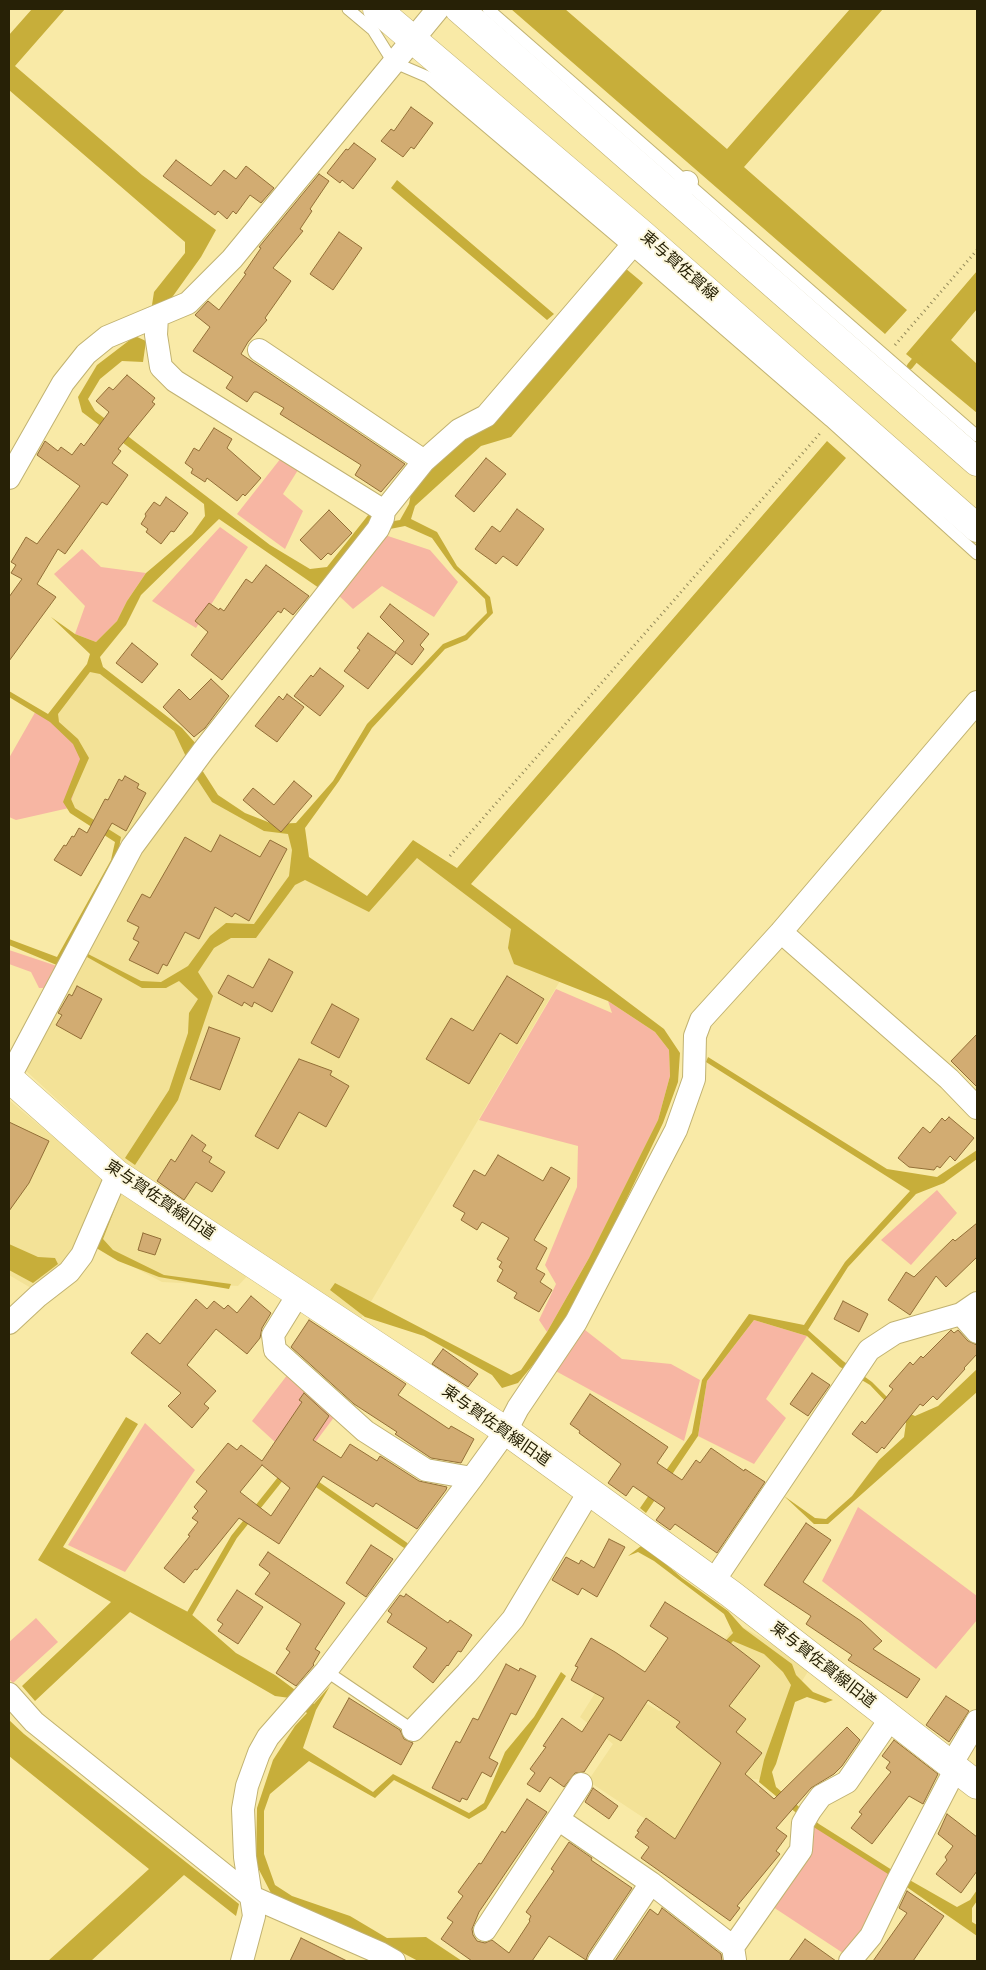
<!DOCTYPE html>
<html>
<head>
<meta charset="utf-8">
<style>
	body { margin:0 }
	#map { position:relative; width:986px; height:1970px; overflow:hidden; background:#f9eaa7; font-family:"PT Sans",sans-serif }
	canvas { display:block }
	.frame { position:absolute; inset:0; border:10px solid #272106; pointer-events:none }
</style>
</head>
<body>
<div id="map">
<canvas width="986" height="1970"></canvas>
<div class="frame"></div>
</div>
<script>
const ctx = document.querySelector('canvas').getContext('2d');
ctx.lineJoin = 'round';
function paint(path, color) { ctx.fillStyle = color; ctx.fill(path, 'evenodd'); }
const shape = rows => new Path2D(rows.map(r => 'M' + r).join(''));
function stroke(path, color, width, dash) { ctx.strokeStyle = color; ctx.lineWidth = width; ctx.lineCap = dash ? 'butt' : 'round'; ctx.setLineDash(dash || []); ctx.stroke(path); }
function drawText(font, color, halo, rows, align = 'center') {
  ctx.font = font + ' "PT Sans","Noto Sans JP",sans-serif'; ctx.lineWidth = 4; ctx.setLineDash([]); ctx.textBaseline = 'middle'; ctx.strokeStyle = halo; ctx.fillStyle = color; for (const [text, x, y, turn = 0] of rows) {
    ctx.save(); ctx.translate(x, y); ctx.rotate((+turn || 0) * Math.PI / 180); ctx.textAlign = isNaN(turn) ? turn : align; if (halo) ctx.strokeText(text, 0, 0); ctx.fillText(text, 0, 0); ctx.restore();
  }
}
const built = shape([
	[93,668,178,729,216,800,266,828,299,829,304,869,368,901,413,845,570,964,359,1322,135,1171,12,1058,124,843,69,808,50,719],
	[9,1100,114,1188,250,1273,238,1286,162,1282,84,1241,68,1266,31,1288,9,1275],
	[736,1623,811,1667,798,1687,764,1780,753,1779,669,1848,671,1836,588,1781,613,1744,580,1717,604,1679,659,1711,679,1705]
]);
const green = shape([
	[281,458,298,470,283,494,303,511,285,549,237,514],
	[220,527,248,547,196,628,152,601],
	[385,535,430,550,458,582,434,617,382,586,353,609,336,593],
	[82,549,101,567,146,573,127,601,117,621,96,642,75,634,85,606,54,574],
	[37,709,86,753,69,808,16,820,9,817,9,758],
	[9,950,60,967,49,988,39,988,31,972,9,964],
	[556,989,612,1013,608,1001,655,1032,669,1050,670,1076,658,1120,589,1258,547,1332,539,1320,556,1284,545,1265,577,1187,578,1146,479,1120],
	[937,1190,957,1213,911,1265,881,1240],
	[754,1320,807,1336,766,1399,786,1418,754,1464,698,1436,707,1381],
	[580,1326,622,1359,671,1364,700,1380,684,1441,552,1369],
	[288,1374,335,1416,299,1464,252,1421],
	[145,1423,195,1470,125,1572,68,1545],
	[858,1507,977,1596,977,1620,936,1669,822,1581],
	[36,1618,58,1642,13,1683,9,1679,9,1642],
	[814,1824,895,1874,846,1955,773,1907]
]);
const water = shape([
	[32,9,65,9,15,66,142,175,216,230,201,257,168,303,152,305,154,292,185,253,185,242,9,90,9,35],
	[511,9,565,9,727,149,850,9,883,9,744,167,907,310,885,334],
	[397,180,554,314,547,320,391,188],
	[625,268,643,283,511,437,481,446,415,506,411,519,437,532,457,566,490,597,493,613,467,640,445,649,372,728,339,781,305,828,309,857,367,896,413,840,457,868,827,441,846,458,471,884,664,1029,680,1053,678,1082,663,1123,596,1263,555,1338,518,1383,502,1388,492,1375,424,1336,365,1317,330,1290,335,1283,511,1375,521,1370,547,1332,589,1258,658,1120,670,1076,669,1050,655,1032,608,1001,514,964,508,948,511,929,417,858,369,912,305,880,295,885,256,938,231,938,214,948,198,972,213,996,178,1100,135,1165,125,1158,169,1090,188,1033,189,1013,198,999,179,981,166,988,142,988,87,957,88,954,141,981,161,982,188,966,210,936,226,923,254,924,289,876,292,850,288,834,264,831,212,802,195,776,174,731,100,674,90,672,58,714,59,722,78,739,89,758,71,799,75,808,121,837,117,860,59,966,9,945,9,939,57,957,111,860,115,842,70,813,63,802,80,759,73,744,50,722,9,697,9,691,48,714,87,664,90,654,51,617,75,634,96,642,117,621,127,601,146,573,192,534,205,516,204,504,82,412,78,397,97,365,135,336,146,341,143,362,122,361,100,379,88,399,95,411,270,545,310,569,327,567,369,514,388,522,400,520,409,504,412,488],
	[219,519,319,588,390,529,405,526,432,538,454,569,485,599,487,613,465,635,443,644,367,724,333,781,296,823,273,824,245,813,218,795,202,770,197,745,182,728,103,667,100,657,126,625,141,595],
	[977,271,977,309,951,340,977,364,977,413,906,354],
	[708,1057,887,1169,937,1177,977,1150,977,1159,944,1183,916,1194,848,1267,808,1330,843,1361,872,1382,899,1409,915,1416,938,1406,977,1369,977,1392,828,1524,814,1524,784,1496,815,1518,826,1519,852,1496,879,1460,904,1437,906,1423,870,1385,840,1367,807,1336,754,1320,707,1381,698,1436,646,1513,640,1508,692,1433,702,1380,749,1314,804,1325,845,1262,910,1191,706,1062],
	[118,1189,121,1193,103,1239,113,1250,164,1275,231,1284,229,1289,159,1277,118,1261,93,1246],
	[9,1244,38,1257,55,1258,58,1264,33,1283,9,1270],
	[126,1417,138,1424,63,1547,190,1613,236,1653,275,1675,314,1704,330,1686,316,1710,303,1748,373,1792,393,1774,469,1813,484,1803,505,1752,534,1717,561,1672,566,1676,486,1809,469,1819,394,1780,375,1798,309,1761,270,1794,264,1811,264,1854,275,1885,292,1896,350,1916,387,1938,426,1937,462,1961,418,1961,401,1952,272,1895,256,1864,257,1808,273,1760,295,1726,307,1713,290,1698,275,1696,130,1612,35,1701,22,1686,111,1602,38,1560],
	[641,1546,652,1552,682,1578,728,1611,743,1628,792,1664,796,1675,813,1692,833,1700,825,1703,807,1697,795,1702,776,1764,772,1772,776,1787,819,1824,892,1870,957,1907,970,1900,977,1890,977,1901,972,1908,972,1922,977,1925,977,1936,888,1874,812,1826,759,1782,764,1760,791,1685,783,1672,764,1654,733,1641,711,1666,710,1657,733,1633,724,1614,654,1561,638,1552,628,1556],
	[9,1720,24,1734,239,1904,236,1916,184,1875,91,1961,48,1961,149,1869,9,1756]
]);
const stream = shape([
	[910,366,919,355],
	[311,1480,405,1545],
	[190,1613,234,1537,285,1473]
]);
const building = shape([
	[411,107,433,123,414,149,411,147,403,157,381,141,391,129,394,131,411,107],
	[354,143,376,159,353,189,342,180,340,183,327,173,346,149,348,150,354,143],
	[176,160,211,186,224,170,236,179,246,166,274,188,261,203,250,195,236,214,233,211,227,219,218,211,215,215,163,176,176,160],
	[319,174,329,181,310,209,312,211,300,229,303,231,273,268,291,281,265,318,267,320,248,342,241,354,405,464,381,492,355,475,361,465,280,414,284,408,257,392,254,392,247,402,226,388,233,377,193,351,210,327,195,315,208,301,219,310,246,274,244,273,261,248,259,247,319,174],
	[339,232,362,248,333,290,310,274,339,232],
	[127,375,155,398,152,402,155,404,118,449,121,451,112,463,128,475,107,505,102,502,65,554,58,549,37,584,56,597,9,661,9,597,22,579,11,573,16,565,11,562,26,537,37,544,80,486,37,455,45,441,58,451,61,447,72,455,81,443,84,446,109,412,96,401,109,387,113,390,127,375],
	[214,428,232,439,227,448,261,478,245,496,243,494,237,501,207,478,205,482,191,473,193,469,185,463,194,448,199,451,214,428],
	[486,458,506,474,474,512,455,496,486,458],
	[166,497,188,513,174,532,171,531,161,544,146,532,148,529,141,524,146,516,145,514,154,502,160,506,166,497],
	[517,509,544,529,517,566,503,556,496,564,475,549,492,526,500,532,517,509],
	[329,510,352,533,331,555,328,553,321,560,300,540,329,510],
	[266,565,309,596,293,615,284,608,281,613,278,611,222,680,191,655,208,632,195,621,209,603,219,610,220,608,224,611,246,579,252,583,266,565],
	[390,604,429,634,420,645,424,649,412,665,395,652,404,641,380,617,390,604],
	[368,633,396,653,368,689,344,671,360,650,357,648,368,633],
	[132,643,158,664,142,683,116,663,132,643],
	[320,668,344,686,320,716,294,696,311,675,313,677,320,668],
	[211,679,229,696,205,728,194,737,163,707,179,689,190,700,211,679],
	[287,694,304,707,277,742,255,726,279,696,283,700,287,694],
	[125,776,139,784,137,788,146,793,126,831,112,823,81,876,54,860,64,845,66,846,72,836,74,837,79,828,87,833,105,799,108,800,119,779,122,781,125,776],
	[294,781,312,796,281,832,243,800,253,788,274,805,294,781],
	[220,835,260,857,270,840,287,849,249,921,235,913,232,917,215,907,199,939,185,932,167,966,163,964,158,974,129,960,139,942,133,939,139,927,127,921,142,894,150,898,185,837,211,852,220,835],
	[269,959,293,972,272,1012,254,1002,252,1007,244,1002,242,1006,218,993,228,975,253,988,269,959],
	[507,976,544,999,517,1044,500,1033,469,1084,426,1059,451,1018,473,1031,507,976],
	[77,986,102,999,81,1039,56,1025,62,1015,58,1013,69,994,72,996,77,986],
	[332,1004,359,1019,339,1058,311,1043,332,1004],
	[209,1027,240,1038,220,1090,190,1079,209,1027],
	[977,1034,977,1087,951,1061,977,1034],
	[299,1059,332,1071,330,1075,349,1086,326,1127,299,1112,278,1149,255,1136,299,1059],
	[949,1117,974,1138,955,1161,950,1156,940,1168,937,1166,934,1170,909,1167,898,1158,923,1127,930,1133,942,1118,945,1121,949,1117],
	[9,1122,49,1141,29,1183,9,1211,9,1122],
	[192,1135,206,1145,202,1151,212,1157,209,1162,225,1172,212,1192,196,1182,184,1200,157,1181,171,1159,175,1162,192,1135],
	[498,1155,543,1181,551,1167,570,1178,534,1240,547,1248,536,1269,545,1274,540,1282,552,1290,539,1312,514,1298,517,1293,497,1281,503,1270,499,1267,502,1262,497,1259,509,1238,482,1222,477,1230,461,1220,465,1213,453,1206,474,1170,485,1176,498,1155],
	[977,1223,977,1257,946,1287,936,1276,910,1315,888,1300,906,1272,914,1277,953,1239,955,1241,977,1223],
	[143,1233,161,1239,155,1255,138,1250,143,1233],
	[251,1296,271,1313,262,1328,260,1338,247,1354,216,1329,187,1365,216,1391,204,1404,209,1408,192,1428,168,1406,181,1393,131,1353,147,1333,160,1344,196,1299,207,1309,214,1301,224,1309,228,1305,237,1313,251,1296],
	[843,1301,868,1314,859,1332,834,1319,843,1301],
	[309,1320,406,1384,398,1395,449,1429,451,1426,474,1439,461,1463,431,1458,395,1434,397,1432,354,1404,291,1347,309,1320],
	[951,1330,954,1333,958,1330,968,1341,977,1345,977,1354,964,1368,965,1369,937,1400,933,1396,923,1406,920,1404,884,1449,882,1447,877,1453,852,1434,862,1421,865,1424,893,1389,889,1386,910,1362,913,1365,921,1356,923,1358,951,1330],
	[443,1349,478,1374,468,1387,432,1364,443,1349],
	[812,1373,830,1385,808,1416,790,1404,812,1373],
	[304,1393,329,1416,313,1440,341,1458,350,1444,377,1461,380,1456,419,1481,447,1487,446,1490,417,1529,376,1503,373,1507,323,1476,279,1544,239,1518,197,1570,195,1569,184,1583,164,1568,190,1536,188,1535,198,1522,192,1518,198,1511,194,1507,207,1491,196,1482,228,1443,237,1450,241,1445,262,1461,302,1402,299,1400,304,1393],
	[262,1465,290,1488,271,1516,240,1492,262,1465],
	[590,1394,668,1447,657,1463,682,1480,696,1460,700,1463,711,1448,744,1471,745,1469,765,1482,717,1553,675,1524,670,1530,656,1520,665,1508,633,1486,626,1496,608,1483,621,1464,579,1433,580,1431,570,1424,590,1394],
	[806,1523,831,1540,803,1582,861,1621,882,1641,873,1649,920,1679,907,1698,848,1660,852,1655,806,1624,811,1616,764,1585,806,1523],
	[609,1539,625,1547,597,1597,582,1588,578,1595,552,1580,566,1557,579,1564,581,1560,594,1568,609,1539],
	[371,1545,393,1559,366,1597,346,1583,371,1545],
	[268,1552,345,1603,315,1649,320,1652,313,1664,314,1665,296,1686,276,1673,290,1652,286,1649,301,1624,255,1594,270,1573,259,1565,268,1552],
	[237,1590,263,1607,238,1644,218,1631,223,1624,217,1620,237,1590],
	[406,1594,448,1623,450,1620,472,1635,461,1652,458,1651,448,1666,447,1665,433,1683,413,1667,427,1648,387,1622,392,1614,388,1611,400,1595,404,1597,406,1594],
	[665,1602,729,1642,760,1666,729,1706,746,1719,736,1732,762,1753,745,1774,774,1799,847,1727,860,1740,842,1766,834,1774,811,1788,776,1828,787,1836,776,1851,780,1854,737,1906,740,1908,730,1921,641,1858,649,1847,635,1837,639,1832,637,1831,646,1818,675,1839,721,1763,676,1727,680,1722,648,1700,621,1741,609,1734,584,1772,575,1773,564,1787,550,1777,540,1792,527,1784,535,1773,530,1769,546,1747,543,1746,562,1718,582,1732,604,1698,571,1680,578,1667,575,1666,591,1638,615,1652,645,1672,668,1638,650,1626,665,1602],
	[506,1664,519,1671,520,1668,536,1676,516,1715,511,1713,489,1758,498,1763,491,1777,482,1772,467,1800,462,1798,460,1802,432,1788,456,1741,460,1743,473,1718,478,1720,506,1664],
	[946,1696,969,1711,949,1742,926,1725,946,1696],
	[349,1698,400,1730,404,1739,413,1743,401,1765,333,1727,349,1698],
	[894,1740,938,1774,923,1804,909,1796,872,1844,851,1828,862,1814,859,1812,891,1772,886,1768,890,1762,882,1756,894,1740],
	[593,1788,618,1806,609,1819,585,1802,593,1788],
	[527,1799,547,1812,479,1912,472,1929,473,1935,477,1941,485,1943,492,1940,509,1953,530,1921,529,1920,531,1916,526,1912,554,1871,551,1869,569,1842,592,1858,591,1860,632,1888,588,1954,586,1960,549,1936,532,1961,472,1961,441,1939,453,1922,447,1918,463,1896,458,1892,479,1863,481,1864,502,1831,505,1833,527,1799],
	[947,1814,977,1837,977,1871,961,1893,936,1874,947,1860,945,1857,953,1846,938,1834,947,1814],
	[907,1891,944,1916,913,1961,873,1961,907,1913,899,1908,907,1891],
	[662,1908,721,1954,722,1961,615,1961,650,1909,658,1915,662,1908],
	[301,1938,347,1961,290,1961,301,1938],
	[805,1939,836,1961,789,1961,805,1939]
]);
const path = shape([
	[895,345,977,250],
	[450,856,822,431]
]);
const service = shape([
	[348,9,373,30,393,62,428,77,630,248,830,421,977,554],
	[488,9,977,436],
	[326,1671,413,1730]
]);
const minor = shape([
	[674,198,687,182],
	[259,350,424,461],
	[9,478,63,383,86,354,107,337,188,303,232,259,438,9],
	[384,511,424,461,459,430,486,416,642,234],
	[781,932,949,1079,977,1108],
	[9,1078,132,847,203,751,378,529,383,518,384,511,175,381,161,367,156,335,157,316],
	[299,1293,273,1335,275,1350,365,1431,426,1470,472,1478],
	[961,1314,977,1332],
	[9,1323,38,1296,69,1272,82,1255,117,1174],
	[713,1582,869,1350,895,1333,961,1314,977,1303],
	[9,1694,34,1722,252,1897,380,1953,394,1961],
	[413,1730,467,1673,513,1619,589,1492],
	[951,1765,977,1721],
	[558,1819,581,1784],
	[485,1930,558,1819,651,1883,733,1947],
	[735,1960,733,1947,801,1850,803,1823,810,1811,821,1796,847,1782,891,1718],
	[242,1961,254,1916,245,1857,243,1809,247,1786,259,1753,268,1737,326,1671,472,1478,506,1431,518,1408,576,1322,676,1130,694,1079,695,1036,701,1020,781,932,977,702],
	[599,1961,651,1883],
	[850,1961,871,1936,896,1884,956,1768]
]);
const secondary = shape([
	[377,9,642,234,977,528],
	[459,9,977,462],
	[9,1078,117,1174,506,1431,731,1594,977,1785]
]);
const streetNames = [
	["東与賀佐賀線",679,266,41],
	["東与賀佐賀線旧道",160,1200,34],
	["東与賀佐賀線旧道",496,1426,35],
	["東与賀佐賀線旧道",823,1665,38]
];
paint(built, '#f3e297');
paint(green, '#f7b6a3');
paint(water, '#c7ae3a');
stroke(stream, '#c7ae3a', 6);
paint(building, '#d2ac72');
stroke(building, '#936f37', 1);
stroke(service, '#c1b271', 13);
stroke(minor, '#c1b271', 24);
stroke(secondary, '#c1b271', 29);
stroke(path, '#938959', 3, [1, 4]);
stroke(service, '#fff', 11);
stroke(minor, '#fff', 22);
stroke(secondary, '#fff', 28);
drawText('16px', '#272106', '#fcf7dc', streetNames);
</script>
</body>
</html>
